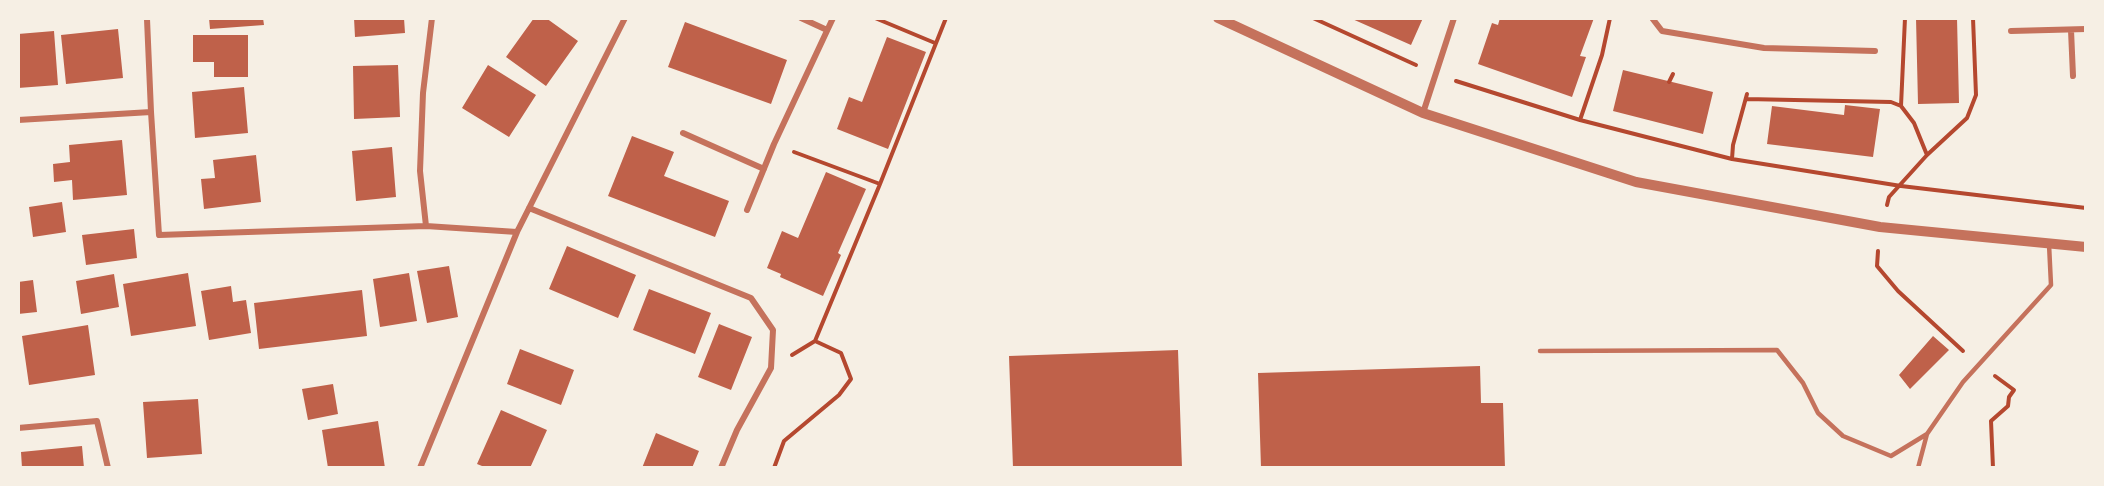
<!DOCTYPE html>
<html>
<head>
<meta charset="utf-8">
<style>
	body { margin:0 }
	#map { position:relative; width:2104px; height:486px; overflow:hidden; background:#f6efe4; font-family:Arial,sans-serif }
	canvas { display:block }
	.frame { position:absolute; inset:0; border:20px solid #f6efe4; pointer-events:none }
</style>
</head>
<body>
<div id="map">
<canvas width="2104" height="486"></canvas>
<div class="frame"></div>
</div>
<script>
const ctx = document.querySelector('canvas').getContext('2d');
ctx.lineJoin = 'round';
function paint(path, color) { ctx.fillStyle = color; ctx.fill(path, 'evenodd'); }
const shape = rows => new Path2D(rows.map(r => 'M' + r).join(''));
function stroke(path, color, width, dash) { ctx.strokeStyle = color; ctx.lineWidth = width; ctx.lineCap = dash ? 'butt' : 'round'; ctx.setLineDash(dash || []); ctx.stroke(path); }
const building = shape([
	[209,18,263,18,264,25,210,29],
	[354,18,404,18,405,33,355,37],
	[534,18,546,18,578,41,546,86,506,57],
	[1350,18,1423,18,1411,45],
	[1500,18,1594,18,1580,56,1586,57,1572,97,1478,64,1492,23,1498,25],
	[1916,18,1957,18,1959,103,1918,104],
	[685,22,787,60,771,104,668,67],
	[118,29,123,78,66,84,61,35],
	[54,31,58,85,18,88,18,34],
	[193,35,248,35,248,77,214,77,214,62,193,62],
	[887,37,926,52,888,149,837,129,849,97,862,102],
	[398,65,400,117,354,119,353,66],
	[488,65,536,95,509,137,462,108],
	[1623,70,1713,92,1703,134,1613,111],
	[244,87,248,133,195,138,192,92],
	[1845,105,1880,109,1873,157,1767,144,1772,106,1844,115],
	[632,136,674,152,664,176,729,201,715,237,608,196],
	[122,140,127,195,73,200,72,180,54,182,53,164,70,162,69,145],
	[392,147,396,197,356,201,352,151],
	[256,155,261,202,204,209,201,179,215,178,213,160],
	[826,172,866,189,838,253,841,255,823,296,780,277,781,274,767,268,782,231,798,238],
	[62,202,66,232,33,237,29,207],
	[134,229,137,258,86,265,82,235],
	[567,246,636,275,618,318,549,289],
	[449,266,458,317,427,323,417,271],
	[188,273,196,326,131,336,123,284],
	[409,273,417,321,380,327,373,279],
	[114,274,119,307,81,314,76,281],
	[33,280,37,312,18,314,18,282],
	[231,286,233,302,246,300,251,333,209,340,201,291],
	[649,289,711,313,695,354,633,330],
	[362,290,367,336,259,349,254,303],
	[719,324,752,337,731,390,698,377],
	[88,325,95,375,29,385,22,336],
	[1933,336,1949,350,1910,389,1899,375],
	[520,349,574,370,561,405,507,384],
	[1178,350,1182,468,1013,468,1009,356],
	[1480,366,1481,403,1503,403,1505,468,1261,468,1258,373],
	[333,384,338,414,308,420,302,389],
	[198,399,202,454,147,458,143,402],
	[501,410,547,430,530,468,487,468,477,464],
	[378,421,385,468,328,468,322,430],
	[656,433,699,451,692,468,642,468],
	[82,446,84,468,22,468,21,452]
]);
const path = shape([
	[875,18,935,43],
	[1313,18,1416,65],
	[1456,81,1580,120,1732,159,1901,186,2086,208],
	[1669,82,1673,74],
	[1746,99,1891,102,1901,106,1914,123,1927,155],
	[1901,106,1905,18],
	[1580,120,1602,55,1610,18],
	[794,152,880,184],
	[1732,159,1733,145,1747,94],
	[1887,205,1889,197,1927,155,1967,118,1976,95,1973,18],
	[1878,251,1877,266,1898,291,1963,351],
	[815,341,880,184,946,18],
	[774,468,784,441,839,395,851,379,841,353,815,341,792,355],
	[1993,468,1991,421,2008,406,2009,397,2014,390,1995,376]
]);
const service = shape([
	[1540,351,1777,350,1803,383,1818,413,1843,436,1891,456,1927,434],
	[1918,468,1927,434,1963,382,2051,285,2049,244]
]);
const minor = shape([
	[801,18,827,30],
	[1652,18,1662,31,1764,48,1875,51],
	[147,19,151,112],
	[2071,30,2073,76],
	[2011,31,2086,29],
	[1423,113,1454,18],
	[18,120,151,112,159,235,426,226,517,232],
	[683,133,764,169],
	[529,208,751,298,773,330,771,368,737,430,721,468],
	[747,210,774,144,833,18],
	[426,226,420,171,423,93,432,18],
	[18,428,97,421,108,468],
	[420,468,517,232,625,18]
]);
const tertiary = shape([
	[1218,18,1423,113,1636,182,1880,227,2086,247]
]);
paint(building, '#bf614a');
stroke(path, '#b5482f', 4);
stroke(service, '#c5725c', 4.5);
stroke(minor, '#c5725c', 6);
stroke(tertiary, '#c5725c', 10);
</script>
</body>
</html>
